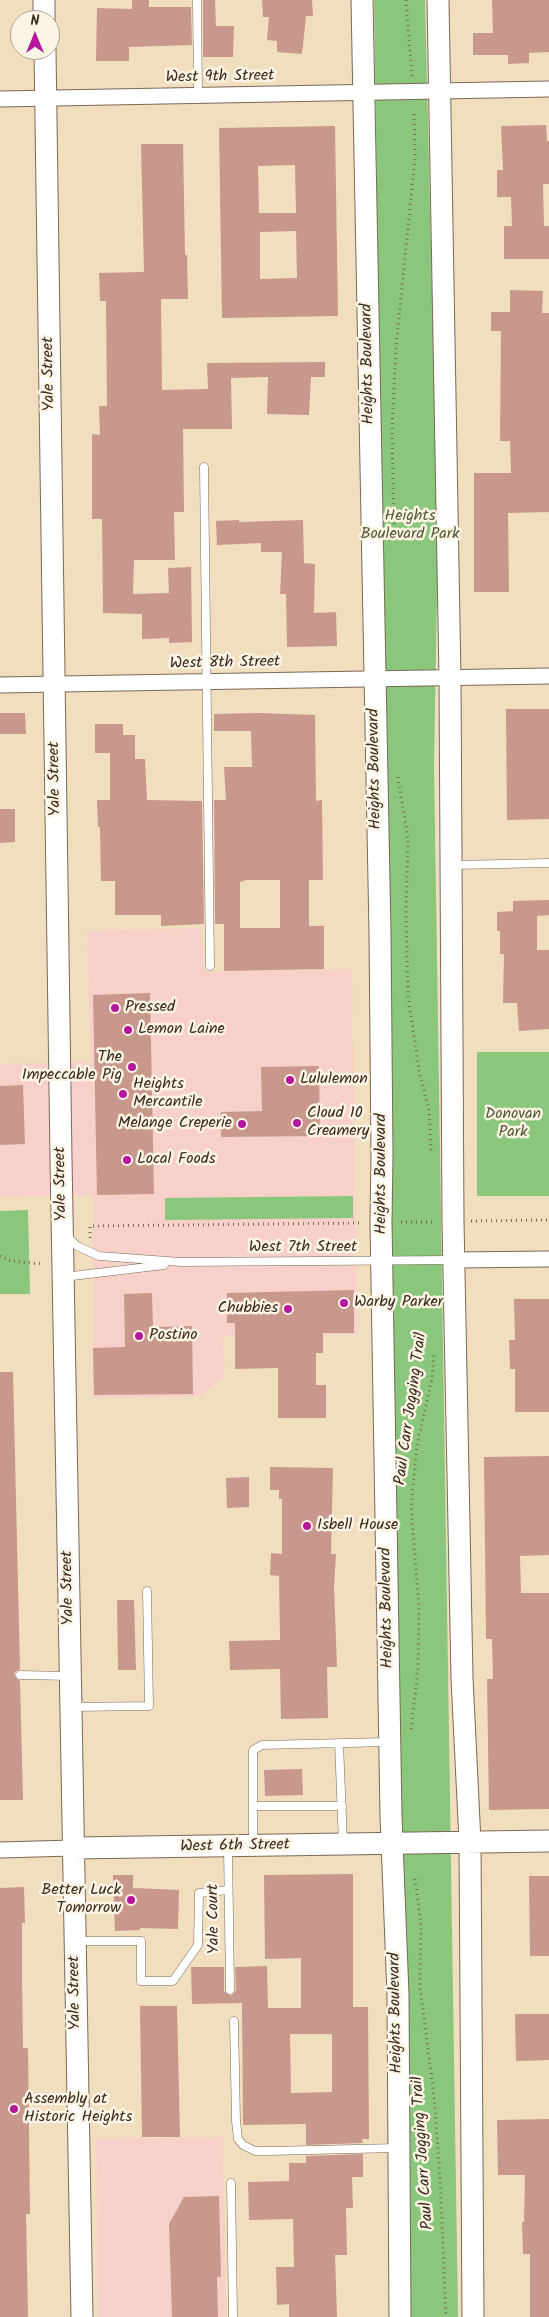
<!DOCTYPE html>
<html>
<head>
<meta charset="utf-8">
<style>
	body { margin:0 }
	#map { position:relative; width:549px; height:2317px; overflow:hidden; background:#f0debe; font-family:Kalam,sans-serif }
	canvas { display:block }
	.north { position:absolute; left:10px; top:10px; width:50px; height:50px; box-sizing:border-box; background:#fcf5e5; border:1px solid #afa495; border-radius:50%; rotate:0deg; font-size:14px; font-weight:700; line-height:20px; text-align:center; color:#3b2a1e }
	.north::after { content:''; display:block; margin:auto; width:18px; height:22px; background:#b5179e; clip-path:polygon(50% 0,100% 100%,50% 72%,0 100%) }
</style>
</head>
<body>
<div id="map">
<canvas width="549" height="2317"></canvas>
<div class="north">N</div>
</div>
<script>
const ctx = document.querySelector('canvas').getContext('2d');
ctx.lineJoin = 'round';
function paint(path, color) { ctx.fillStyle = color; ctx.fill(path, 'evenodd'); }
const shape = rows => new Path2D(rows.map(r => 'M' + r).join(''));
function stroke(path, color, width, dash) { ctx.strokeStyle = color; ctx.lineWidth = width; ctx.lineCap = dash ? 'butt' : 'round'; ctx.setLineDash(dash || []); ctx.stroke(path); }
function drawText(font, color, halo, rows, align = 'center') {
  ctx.font = font + ' Kalam,sans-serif'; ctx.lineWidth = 5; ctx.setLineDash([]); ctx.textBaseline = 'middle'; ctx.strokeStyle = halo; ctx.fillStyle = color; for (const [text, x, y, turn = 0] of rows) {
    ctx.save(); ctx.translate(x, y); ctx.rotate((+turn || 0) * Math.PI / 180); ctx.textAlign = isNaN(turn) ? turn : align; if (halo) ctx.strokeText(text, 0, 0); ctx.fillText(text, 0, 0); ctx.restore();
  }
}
const built = shape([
	[201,928,204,972,352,969,357,1334,223,1336,225,1375,201,1396,93,1398,93,1195,0,1197,0,1064,91,1062,87,931],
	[223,2137,226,2317,99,2317,96,2139]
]);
const green = shape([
	[374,0,425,0,438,536,434,765,458,2317,408,2317],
	[477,1052,549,1052,549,1196,477,1196],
	[353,1196,353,1218,165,1220,165,1198],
	[28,1210,30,1294,0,1294,0,1211]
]);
const building = shape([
	[132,0,149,0,149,7,191,7,192,45,129,47,129,61,96,61,97,8,132,9],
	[203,0,215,0,216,26,234,26,233,57,203,57],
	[262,0,312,0,313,16,306,16,302,54,277,52,277,41,267,40,269,17,263,17],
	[492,0,549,0,549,52,529,53,529,63,508,64,508,55,473,55,473,33,493,33],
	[546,125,547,141,549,141,549,184,543,184,544,226,549,226,549,259,504,259,504,226,512,226,511,197,497,197,497,170,503,170,501,126],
	[335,126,338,316,222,318,219,128],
	[295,165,296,213,259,213,258,166],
	[296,231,297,278,260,279,260,232],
	[141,144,183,144,185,255,187,255,188,299,161,299,162,390,208,389,207,363,325,362,325,377,311,377,309,415,267,414,268,377,231,378,232,429,183,429,184,512,174,512,175,560,134,560,133,594,169,593,168,568,191,567,192,642,169,643,169,638,142,639,142,614,103,613,102,519,92,519,92,434,100,435,99,406,107,406,106,301,100,301,99,273,144,272],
	[510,290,543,291,542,313,549,313,549,512,508,513,509,592,474,592,474,473,511,473,510,441,500,441,501,331,491,331,491,312,510,312],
	[239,520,239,522,303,520,304,563,315,564,314,613,336,612,337,646,287,647,286,594,280,594,282,552,261,552,261,543,217,545,216,521],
	[506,709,549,709,549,819,507,820],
	[0,713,25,713,26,734,0,734],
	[258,713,315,715,316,801,322,800,323,880,309,880,309,926,324,926,324,969,224,971,224,924,215,924,214,800,226,800,224,767,252,767,251,731,214,731,214,714],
	[246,880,280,880,280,928,240,928,240,882],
	[95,724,123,724,123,735,135,735,135,759,145,759,147,800,202,801,204,924,161,926,161,915,115,915,115,881,101,881,100,827,98,827,97,800,110,800,110,753,95,753],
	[0,809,15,809,15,842,0,843],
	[549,900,549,915,537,916,537,950,549,950,549,1029,519,1031,517,1003,503,1003,504,954,500,954,500,931,497,931,497,912,513,911,513,901],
	[150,993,154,1194,97,1195,93,995],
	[319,1066,320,1136,221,1137,221,1112,262,1111,261,1067],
	[23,1085,25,1144,0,1145,0,1086],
	[354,1290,354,1333,323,1333,323,1353,316,1353,316,1385,326,1385,326,1418,278,1418,278,1368,235,1369,235,1323,227,1323,227,1293],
	[152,1293,153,1327,192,1326,193,1394,94,1395,93,1348,125,1347,124,1294],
	[514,1299,549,1299,549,1412,515,1412,515,1369,510,1369,509,1340,515,1340],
	[0,1372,13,1372,20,1669,15,1672,14,1675,20,1681,23,1800,0,1800],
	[549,1456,549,1555,520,1556,521,1593,549,1593,549,1809,489,1810,487,1679,493,1679,492,1639,486,1639,484,1457],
	[270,1467,333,1468,331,1554,336,1554,334,1587,337,1667,327,1667,328,1718,281,1719,280,1669,230,1670,229,1641,280,1640,279,1576,270,1575,271,1553,282,1554,282,1499,279,1499,279,1490,270,1490],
	[249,1477,249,1507,227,1508,226,1478],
	[117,1600,134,1600,136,1670,118,1670],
	[302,1769,303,1795,265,1796,264,1770],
	[353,1874,353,2007,368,2007,369,2139,362,2139,363,2143,306,2145,306,2124,243,2125,242,2003,192,2004,191,1967,224,1967,224,1991,231,1996,236,1990,235,1967,267,1966,268,2008,301,2008,301,1958,265,1959,264,1875],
	[290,2034,332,2034,332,2092,291,2093],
	[113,1875,133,1875,133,1888,179,1890,178,1929,140,1928,140,1930,115,1931],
	[529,1876,549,1876,549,1956,530,1956],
	[24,1887,25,1923,22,1923,22,1974,23,2048,28,2048,30,2214,26,2214,28,2317,0,2317,0,1888],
	[140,2006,177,2006,180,2137,142,2137],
	[515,2014,549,2014,549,2060,516,2061],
	[549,2119,549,2317,530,2317,530,2254,523,2254,522,2222,524,2222,525,2175,498,2175,497,2120],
	[363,2154,363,2177,352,2177,353,2208,346,2208,347,2255,335,2255,337,2317,289,2317,289,2304,277,2305,276,2267,294,2267,293,2219,249,2220,248,2182,289,2181,289,2163,306,2163,306,2156],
	[219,2196,221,2277,217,2277,218,2317,172,2317,169,2224,184,2197]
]);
const path = shape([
	[406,0,412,76],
	[394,534,392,429,396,347,415,158,414,111],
	[398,777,408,839,406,912,408,996,419,1070,429,1110,431,1153],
	[471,1221,549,1220],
	[401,1222,435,1222],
	[90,1238,90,1226,362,1223],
	[0,1256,11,1261,43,1264],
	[411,1729,418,1669,419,1607,411,1507,417,1446,432,1378,434,1355],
	[415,1879,421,1922,420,1987,434,2096,440,2177,446,2317]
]);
const service = shape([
	[197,0,198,96],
	[204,467,210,966],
	[454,865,549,863],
	[66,1235,77,1246,99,1256,181,1262,453,1260],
	[64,1277,164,1265],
	[20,1675,69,1676],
	[73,1707,149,1706,147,1591],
	[339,1743,343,1843],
	[253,1806,342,1806],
	[253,1845,253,1750,262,1745,388,1742],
	[228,1847,230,1990],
	[77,1941,141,1941,141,1981,173,1981,198,1945,199,1893,228,1890],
	[234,2021,236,2121,238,2139,243,2145,255,2151,269,2151,397,2148],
	[231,2183,233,2317]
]);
const minor = shape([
	[0,99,549,89],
	[0,685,549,676],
	[455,1260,549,1259],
	[0,1850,73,1848]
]);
const secondary = shape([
	[44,0,44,20],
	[362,0,380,933,382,1154,381,1222,391,1816,398,1995,400,2317],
	[438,0,450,678,453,1221,462,1678,470,1842,473,2317],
	[45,50,61,1159,82,2317],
	[73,1848,549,1841]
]);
const markers = [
	[115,1008,5,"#b5179e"],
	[128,1030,5,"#b5179e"],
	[132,1067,5,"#b5179e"],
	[290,1080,5,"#b5179e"],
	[123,1094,5,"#b5179e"],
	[297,1123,5,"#b5179e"],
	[242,1124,5,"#b5179e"],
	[127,1160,5,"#b5179e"],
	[344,1303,5,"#b5179e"],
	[288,1309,5,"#b5179e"],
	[139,1336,5,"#b5179e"],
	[307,1526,5,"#b5179e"],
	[131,1900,5,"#b5179e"],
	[14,2109,5,"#b5179e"]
];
const streetNames = [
	["West 9th Street",220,78,-1],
	["Heights Boulevard",369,364,-91],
	["Yale Street",50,374,-91],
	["West 8th Street",225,664,-1],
	["Heights Boulevard",376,769,-91],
	["Yale Street",56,779,-91],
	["Heights Boulevard",382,1174,-90],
	["Yale Street",62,1184,-91],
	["West 7th Street",303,1248],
	["Paul Carr Jogging Trail",412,1409,-82],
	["Yale Street",69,1588,-91],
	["Heights Boulevard",388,1608,-91],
	["West 6th Street",235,1847,-1],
	["Yale Court",215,1919,-91],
	["Yale Street",76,1993,-91],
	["Heights Boulevard",397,2013,-91],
	["Paul Carr Jogging Trail",424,2153,-94]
];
const parkNames = [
	["Heights",410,517],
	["Boulevard Park",410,535],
	["Donovan",513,1115],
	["Park",513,1133]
];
const poiNames = [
	["Pressed",125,1008],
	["Lemon Laine",138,1030],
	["The",122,1058,"right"],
	["Impeccable Pig",122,1076,"right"],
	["Lululemon",300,1080],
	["Heights",133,1085],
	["Mercantile",133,1103],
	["Cloud 10",307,1114],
	["Creamery",307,1132],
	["Melange Creperie",232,1124,"right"],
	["Local Foods",137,1160],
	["Warby Parker",354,1303],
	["Chubbies",278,1309,"right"],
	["Postino",149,1336],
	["Isbell House",317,1526],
	["Better Luck",121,1891,"right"],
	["Tomorrow",121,1909,"right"],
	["Assembly at",24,2100],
	["Historic Heights",24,2118]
];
paint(built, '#f7d1c9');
paint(green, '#8ac67b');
paint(building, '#c9988d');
stroke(service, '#7a6956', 9);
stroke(minor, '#7a6956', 17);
stroke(secondary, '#7a6956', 23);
stroke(path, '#7a6956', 3, [1, 4]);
stroke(service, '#fff', 8);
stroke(minor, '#fff', 15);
stroke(secondary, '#fff', 21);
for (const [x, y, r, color] of markers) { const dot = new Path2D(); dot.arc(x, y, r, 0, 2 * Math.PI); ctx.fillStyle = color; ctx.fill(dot); stroke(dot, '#fcf5e5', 2); }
drawText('16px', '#3b2a1e', '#fcf5e5', streetNames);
drawText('16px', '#53593a', '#fcf5e5', parkNames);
drawText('16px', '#3b2a1e', '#fcf5e5', poiNames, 'left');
</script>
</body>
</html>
